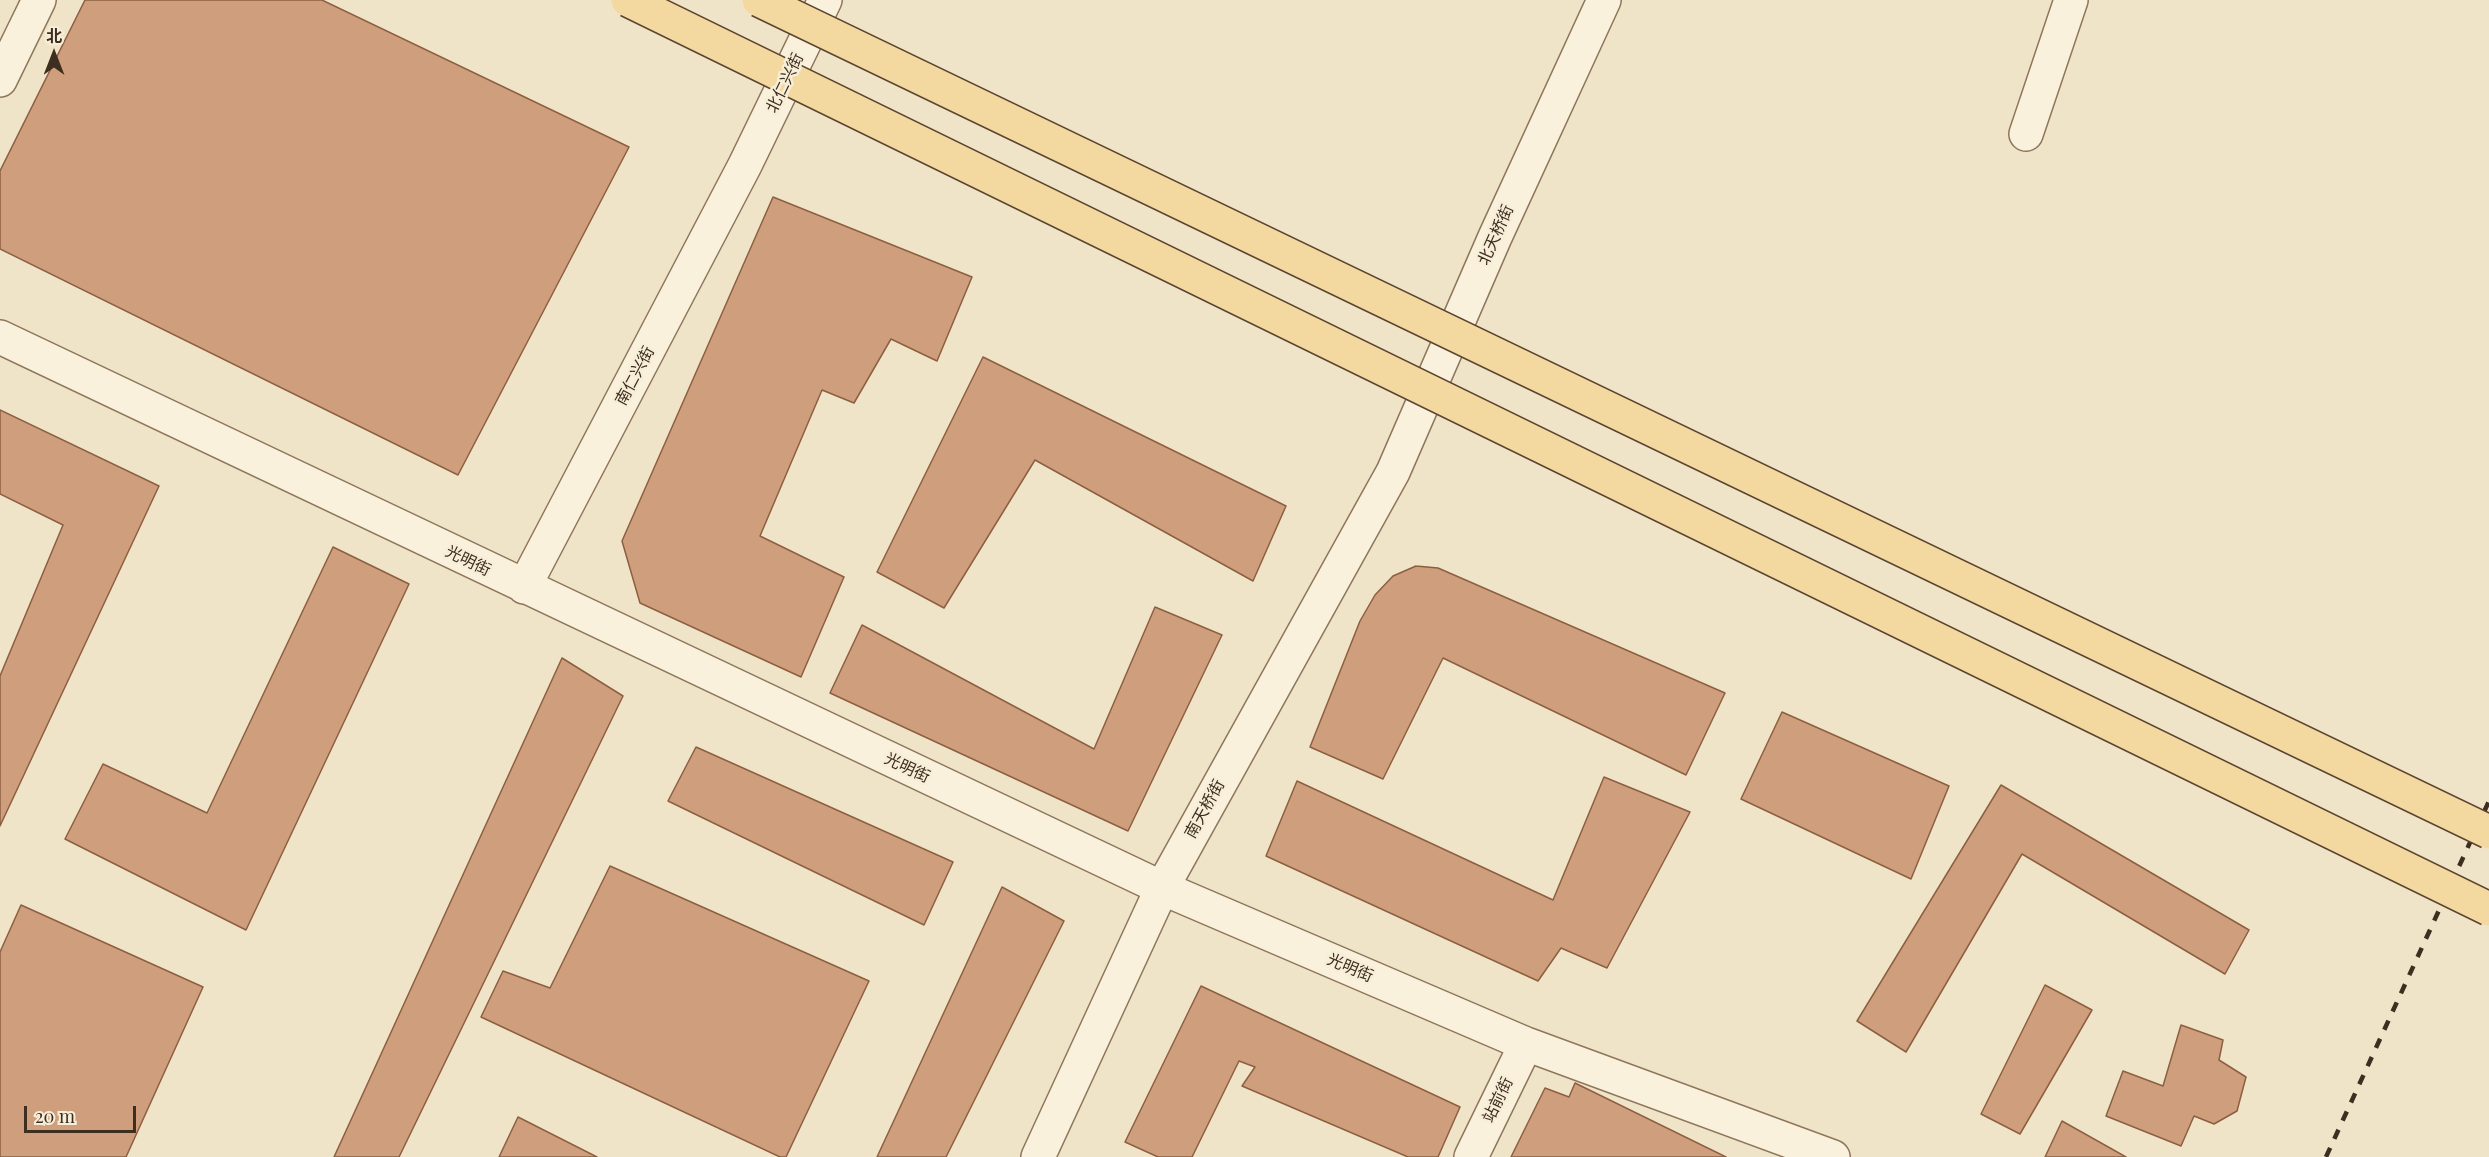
<!DOCTYPE html>
<html>
<head>
<meta charset="utf-8">
<style>
	body { margin:0 }
	#map { position:relative; width:2489px; height:1157px; overflow:hidden; background:#f0e4c8; font-family:"Playfair Display","Noto Sans SC",serif }
	canvas { display:block }
	.north { position:absolute; left:24px; top:24px; width:60px; height:60px; -webkit-text-stroke:4px #f7eed8; paint-order:stroke; rotate:0deg; font-size:16px; font-weight:700; line-height:24px; text-align:center; color:#3d2e20 }
	.north::after { content:''; display:block; margin:auto; width:21px; height:27px; background:#3d2e20; clip-path:polygon(50% 0,100% 100%,50% 72%,0 100%) }
	.scale { position:absolute; left:24px; top:1106px; width:112px; height:27px; box-sizing:border-box; border:3px solid #3d2e20; border-top:0; padding-left:8px; font-size:18px; line-height:21px; white-space:nowrap; color:#3d2e20; -webkit-text-stroke:4px #f7eed8; paint-order:stroke }
</style>
</head>
<body>
<div id="map">
<canvas width="2489" height="1157"></canvas>
<div class="north">北</div>
<div class="scale">20 m</div>
</div>
<script>
const ctx = document.querySelector('canvas').getContext('2d');
ctx.lineJoin = 'round';
function paint(path, color) { ctx.fillStyle = color; ctx.fill(path, 'evenodd'); }
const shape = rows => new Path2D(rows.map(r => 'M' + r).join(''));
function stroke(path, color, width, dash) { ctx.strokeStyle = color; ctx.lineWidth = width; ctx.lineCap = dash ? 'butt' : 'round'; ctx.setLineDash(dash || []); ctx.stroke(path); }
function drawText(font, color, halo, rows, align = 'center') {
  ctx.font = font + ' "Playfair Display","Noto Sans SC",serif'; ctx.lineWidth = 5; ctx.setLineDash([]); ctx.textBaseline = 'middle'; ctx.strokeStyle = halo; ctx.fillStyle = color; for (const [text, x, y, turn = 0] of rows) {
    ctx.save(); ctx.translate(x, y); ctx.rotate((+turn || 0) * Math.PI / 180); ctx.textAlign = isNaN(turn) ? turn : align; if (halo) ctx.strokeText(text, 0, 0); ctx.fillText(text, 0, 0); ctx.restore();
  }
}
const building = shape([
	[85,0,322,0,629,147,458,475,0,249,0,171,85,0],
	[773,197,972,277,937,361,891,339,854,403,822,390,760,536,844,577,801,677,640,603,622,541,773,197],
	[983,357,1286,506,1253,581,1035,460,944,608,877,572,983,357],
	[0,410,159,486,0,826,0,676,63,525,0,494,0,410],
	[333,547,409,584,246,930,65,839,103,764,207,813,333,547],
	[1416,566,1438,568,1725,693,1686,775,1443,658,1383,779,1310,747,1360,621,1375,595,1393,576,1416,566],
	[1155,607,1222,635,1128,831,830,693,862,625,1094,749,1155,607],
	[562,658,623,696,399,1157,334,1157,562,658],
	[1782,712,1949,786,1911,879,1741,799,1782,712],
	[696,747,953,862,924,925,668,801,696,747],
	[1604,777,1690,812,1607,968,1561,948,1538,981,1266,856,1297,781,1553,900,1604,777],
	[2001,785,2249,930,2225,974,2022,854,1906,1052,1857,1021,2001,785],
	[610,866,869,981,786,1157,780,1157,481,1017,503,971,550,988,610,866],
	[1002,887,1064,921,946,1157,877,1157,1002,887],
	[21,905,203,987,126,1157,0,1157,0,952,21,905],
	[2045,985,2092,1010,2020,1134,1981,1114,2045,985],
	[1201,986,1460,1107,1438,1157,1408,1157,1242,1086,1255,1067,1239,1061,1192,1157,1158,1157,1125,1142,1201,986],
	[2181,1025,2223,1040,2219,1060,2246,1077,2237,1111,2214,1124,2194,1116,2181,1146,2106,1116,2123,1071,2163,1086,2181,1025],
	[1575,1083,1726,1157,1511,1157,1545,1088,1569,1097,1575,1083],
	[518,1117,597,1157,499,1157,518,1117],
	[2062,1121,2126,1157,2045,1157,2062,1121]
]);
const minor = shape([
	[0,80,39,0],
	[2026,134,2071,0],
	[0,337,1162,888,1526,1044,1833,1157],
	[524,587,745,165,825,0],
	[1038,1157,1162,888,1393,472,1495,237,1604,0],
	[1471,1157,1526,1044]
]);
const rail = shape([
	[2326,1157,2489,801]
]);
const majorBridge = shape([
	[628,0,2489,909],
	[759,0,2489,832]
]);
const streetNames = [
	["北仁兴街",785,83,-64],
	["北天桥街",1496,235,-66],
	["南仁兴街",635,376,-62],
	["光明街",468,561,26],
	["光明街",907,768,25],
	["南天桥街",1205,809,-61],
	["光明街",1350,968,23],
	["站前街",1498,1100,-64]
];
paint(building, '#cf9f7d');
stroke(building, '#8d5f41', 1.5);
stroke(minor, '#8d765c', 36);
stroke(minor, '#faf1dc', 33);
stroke(rail, '#3d2e20', 4.5, [10, 10]);
stroke(majorBridge, '#5b4430', 36, []);
stroke(majorBridge, '#f3d9a0', 33);
drawText('16px', '#3d2e20', '#f7eed8', streetNames);
</script>
</body>
</html>
